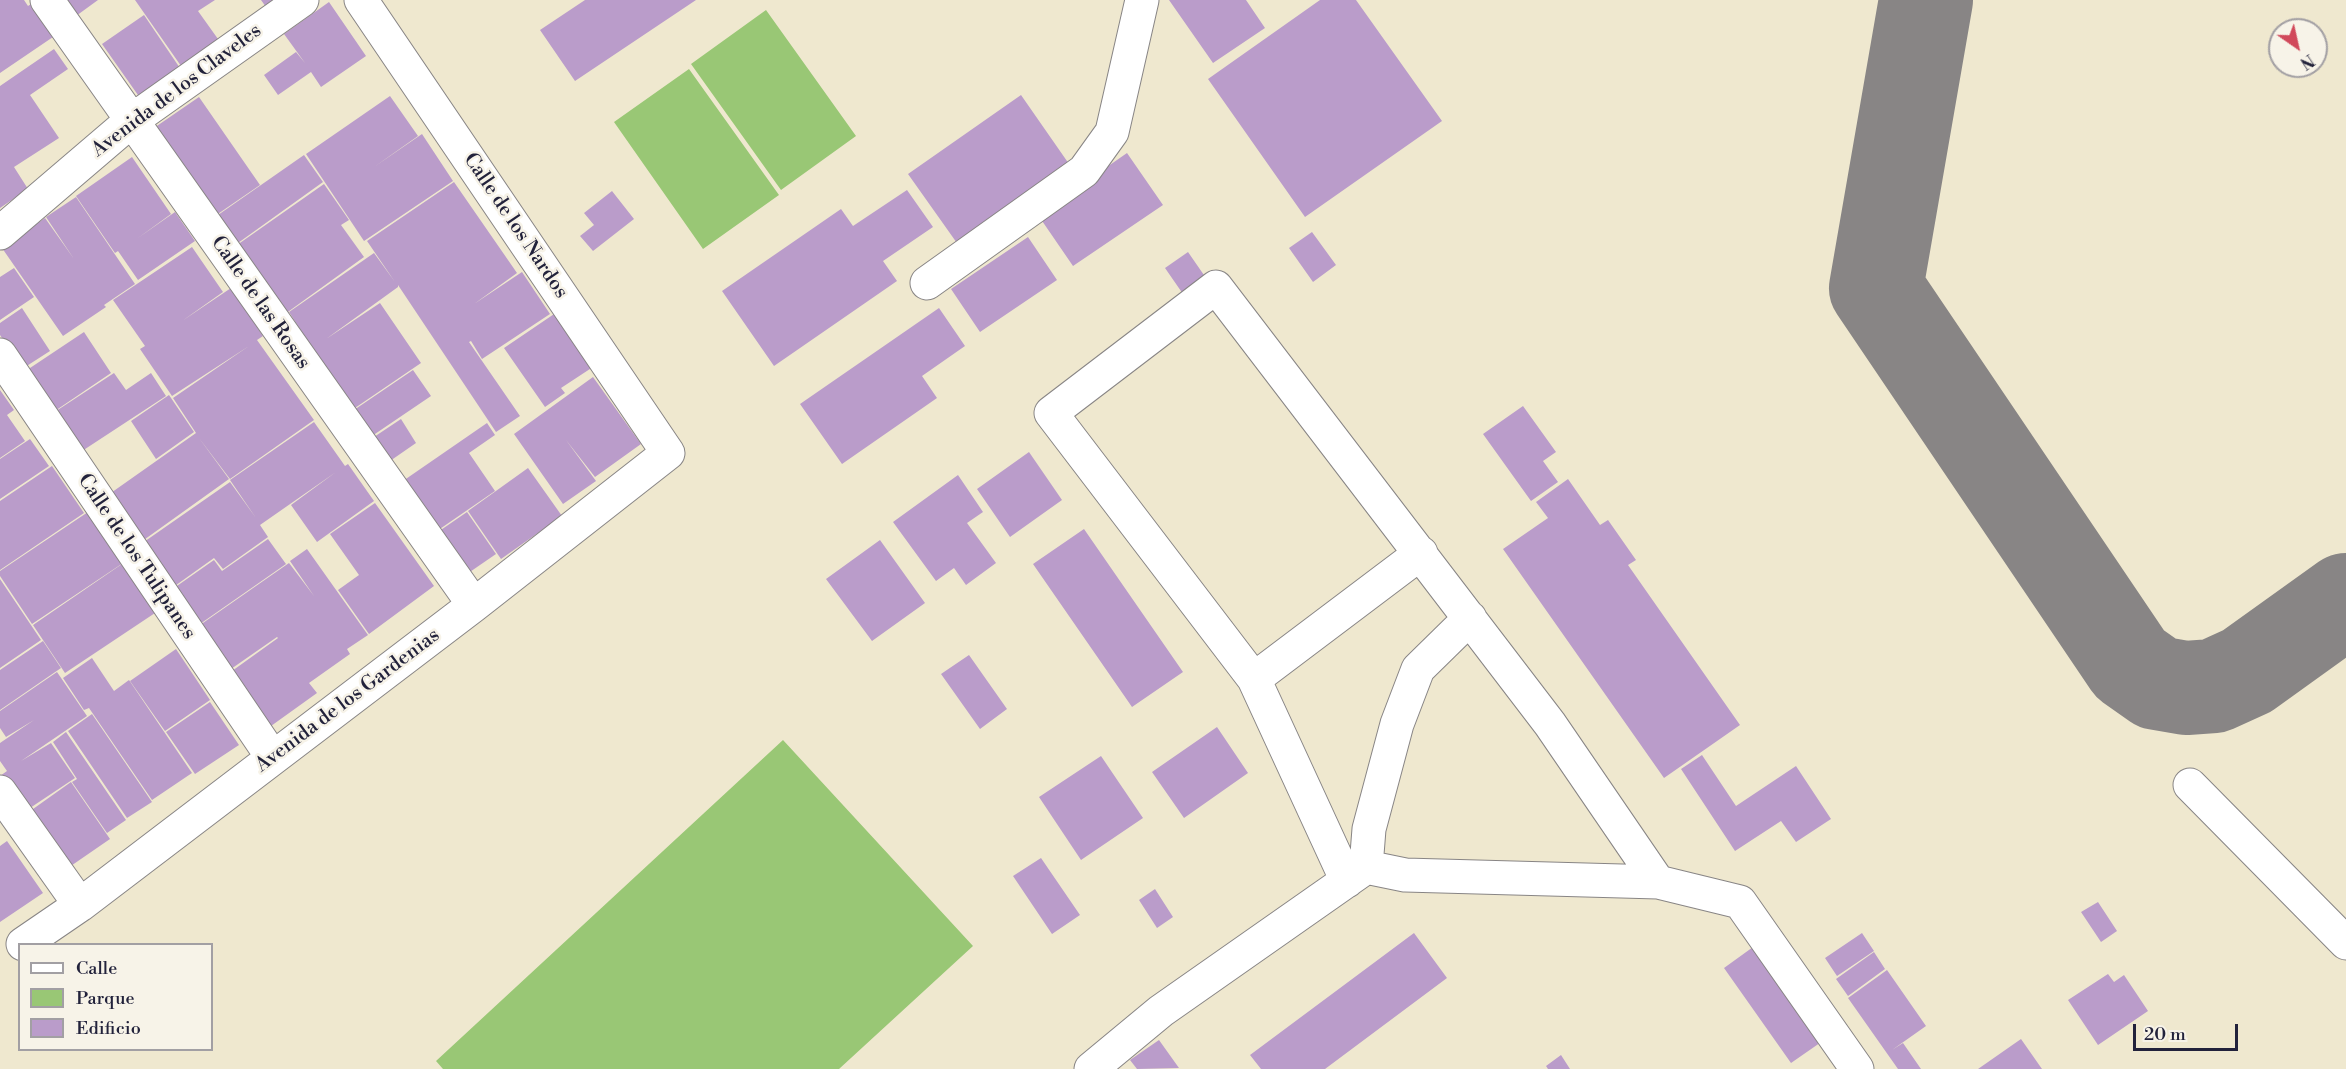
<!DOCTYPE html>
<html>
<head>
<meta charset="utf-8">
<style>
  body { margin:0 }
  #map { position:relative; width:2346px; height:1069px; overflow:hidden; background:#efe8cf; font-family:"Libre Bodoni",serif }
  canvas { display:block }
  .legend { position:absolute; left:18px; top:943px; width:195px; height:108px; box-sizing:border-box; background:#f7f3e8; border:2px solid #a29fa3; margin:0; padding:8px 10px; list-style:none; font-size:18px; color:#22223b }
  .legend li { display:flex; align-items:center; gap:12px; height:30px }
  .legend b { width:30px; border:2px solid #a29fa3 }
  .north { position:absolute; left:2268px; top:18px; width:60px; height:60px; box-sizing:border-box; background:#f7f3e8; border:2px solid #a29fa3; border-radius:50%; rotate:146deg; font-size:16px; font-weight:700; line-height:24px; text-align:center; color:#22223b }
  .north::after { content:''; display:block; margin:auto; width:21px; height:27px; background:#d1495b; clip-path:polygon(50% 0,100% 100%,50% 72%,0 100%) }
  .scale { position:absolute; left:2133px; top:1024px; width:105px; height:27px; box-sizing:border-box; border:3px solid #22223b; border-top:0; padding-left:8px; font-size:18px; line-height:21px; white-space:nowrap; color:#22223b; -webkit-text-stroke:4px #f7f3e8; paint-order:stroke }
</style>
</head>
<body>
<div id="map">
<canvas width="2346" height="1069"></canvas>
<ul class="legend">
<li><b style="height:8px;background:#fff"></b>Calle</li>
<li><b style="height:16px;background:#99c775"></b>Parque</li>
<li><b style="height:16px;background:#ba9cca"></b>Edificio</li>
</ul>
<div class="north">N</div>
<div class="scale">20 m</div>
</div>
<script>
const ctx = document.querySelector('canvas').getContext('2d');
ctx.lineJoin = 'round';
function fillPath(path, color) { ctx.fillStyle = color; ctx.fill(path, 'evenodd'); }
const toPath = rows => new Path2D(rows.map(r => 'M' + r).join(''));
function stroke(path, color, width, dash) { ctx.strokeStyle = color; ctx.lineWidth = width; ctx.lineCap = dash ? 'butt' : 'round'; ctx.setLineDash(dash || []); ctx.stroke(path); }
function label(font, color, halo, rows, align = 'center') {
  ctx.font = font + ' "Libre Bodoni",serif'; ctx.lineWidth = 5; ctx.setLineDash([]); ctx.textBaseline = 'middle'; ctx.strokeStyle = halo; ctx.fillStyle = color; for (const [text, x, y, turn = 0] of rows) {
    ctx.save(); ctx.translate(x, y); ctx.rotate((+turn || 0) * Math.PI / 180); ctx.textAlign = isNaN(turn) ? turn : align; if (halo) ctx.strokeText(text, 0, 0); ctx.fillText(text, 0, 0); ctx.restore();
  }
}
fillPath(toPath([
  [766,10,856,136,781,190,691,64],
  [689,69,779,195,703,249,614,122],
  [783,740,973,946,839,1069,443,1069,436,1061]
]), '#99c775');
stroke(toPath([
  [1926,0,1876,288,2130,664,2157,683,2186,688,2214,686,2247,671,2346,600]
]), '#888585', 94);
fillPath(toPath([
  [0,0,24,0,28,6,31,4,53,37,0,73],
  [64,0,98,0,76,16],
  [135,0,215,0,198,11,218,39,188,76],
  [261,0,291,0,271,14],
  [585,0,696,0,575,81,540,30],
  [1169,0,1246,0,1265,28,1213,63],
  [1320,0,1356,0,1442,121,1305,217,1208,79],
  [329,2,366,56,321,87,311,72,278,95,264,75,296,52,305,63,284,34],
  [144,15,186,77,145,105,102,44],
  [54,49,68,69,30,95,59,138,14,167,28,189,0,208,0,86],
  [1021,95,1076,174,964,253,908,174],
  [390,96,418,136,374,167,422,134,453,181,364,241,306,154],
  [199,97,260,185,212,218,151,130],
  [1127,153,1163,205,1073,266,1038,215],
  [304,155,323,182,238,243,218,215],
  [132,157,171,214,138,238,175,212,195,241,138,280,118,251,115,253,76,196],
  [454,182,517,273,474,304,522,272,550,314,482,359,471,341,469,342,520,416,496,432,398,285,398,287,326,339,380,303,421,363,352,410,289,312,374,253,395,282,367,241],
  [324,184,349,220,341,225,364,257,285,314,237,245],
  [907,190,933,227,883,261,897,281,774,366,722,291,841,209,853,226],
  [612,191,634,219,593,251,580,236,594,225,584,213],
  [76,197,135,284,104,305,106,307,63,336,2,248,45,218,74,259,46,217],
  [1312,232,1336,265,1313,282,1289,248],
  [1028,237,1057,280,980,332,951,289],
  [192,247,223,292,182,321,231,288,263,336,257,340,314,420,230,479,199,438,229,479,141,542,108,495,196,433,173,398,249,346,172,396,140,349,145,346,113,300],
  [1188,252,1206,278,1183,294,1165,268],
  [14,268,34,297,0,320,0,277],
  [22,308,50,351,22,369,0,335,0,323],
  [939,308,965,346,922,376,937,398,842,464,800,404],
  [560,310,596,365,561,388,565,393,545,407,504,348],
  [84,332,111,373,49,415,21,374],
  [413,370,431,396,372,436,354,410],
  [114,373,126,390,151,373,166,396,76,455,50,415],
  [593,377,641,444,595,477,566,440,596,481,563,504,514,434],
  [0,390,14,410,7,415,25,441,0,458],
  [169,395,194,432,156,459,131,421],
  [1523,406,1556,452,1543,461,1558,482,1531,501,1483,434],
  [401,419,416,443,390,461,374,437],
  [314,422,345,466,348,464,374,501,317,542,291,505,336,472,260,525,268,537,223,569,214,558,172,588,141,544,230,482,256,518,230,480],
  [487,423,495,435,469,453,495,491,434,533,400,483],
  [30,439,49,466,0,499,0,459],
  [1029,452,1062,500,1010,537,977,489],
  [52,466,84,513,0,570,0,501],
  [528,468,562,516,501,559,468,511],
  [958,475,983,512,967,523,996,563,966,585,954,568,936,581,893,522],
  [1568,479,1600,525,1608,520,1636,560,1628,565,1740,725,1664,778,1503,549,1548,518,1536,502],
  [375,503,434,586,369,634,338,590,359,575,330,534],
  [88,512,123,563,32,624,0,576,0,571],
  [467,512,496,554,464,576,435,534],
  [1084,529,1183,672,1132,707,1033,564],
  [268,539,286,564,200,624,174,588,214,560,222,571],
  [880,540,925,603,872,641,826,579],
  [307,549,368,635,347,649,350,654,309,683,317,693,271,726,232,671,278,638,277,637,231,669,200,625,289,563,314,596,290,561],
  [122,564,155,613,65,673,33,625],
  [0,579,41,640,0,668],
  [43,641,61,668,0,710,0,670],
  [176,649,210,700,165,731,130,681],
  [969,655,1007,709,980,729,941,674],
  [92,658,114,691,129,680,192,773,152,800,89,708,84,710,63,678],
  [57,672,87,716,21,761,51,743,75,778,24,812,0,776,7,771,0,761,0,743,34,720,6,737,0,728,0,711],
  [210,702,239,745,195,774,166,732],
  [92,714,152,802,127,818,68,731],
  [1217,727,1248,773,1184,818,1152,772],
  [66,732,126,820,107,833,72,782,77,779,53,742],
  [1702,755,1736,806,1796,766,1831,819,1796,842,1781,821,1735,851,1681,769],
  [1101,756,1143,818,1081,860,1039,797],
  [71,782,110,839,65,870,26,814],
  [7,841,43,893,0,922,0,846],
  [1041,858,1080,915,1052,934,1013,876],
  [1155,889,1173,917,1157,928,1139,900],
  [2098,902,2117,931,2101,942,2081,912],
  [1414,933,1447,978,1325,1069,1261,1069,1250,1055],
  [1862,933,1874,951,1837,976,1825,958],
  [1760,942,1827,1038,1791,1063,1724,968],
  [1874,952,1885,969,1848,996,1836,979],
  [1887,970,1926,1026,1892,1050,1903,1043,1921,1069,1898,1069,1848,998],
  [2108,974,2114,982,2124,975,2148,1011,2098,1045,2068,1000],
  [2021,1039,2042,1069,1978,1069],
  [1159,1040,1179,1068,1137,1069,1130,1060],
  [1561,1055,1570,1069,1548,1069,1546,1066]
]), '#ba9cca');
const minor = toPath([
  [47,0,474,605],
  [0,233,131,121,302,0],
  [927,283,1084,171,1112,132,1142,0],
  [0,355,273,758],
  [1254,679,1421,553],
  [2190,785,2346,943],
  [0,792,80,905],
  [1366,867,1405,875,1658,882,1740,902,1857,1069],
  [1366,867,1369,829,1397,724,1418,669,1470,618],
  [1347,881,1254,679,1051,413,1216,287,1550,724,1658,882],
  [23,944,80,905,273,758,474,605,668,453,361,0],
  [1091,1069,1161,1011,1365,868]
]);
stroke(minor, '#888585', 35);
stroke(minor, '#fff', 33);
label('20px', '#22223b', '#f7f3e8', [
  ["Avenida de los Claveles",177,91,-37],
  ["Calle de los Nardos",515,226,56],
  ["Calle de las Rosas",260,303,55],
  ["Calle de los Tulipanes",136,557,56],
  ["Avenida de los Gardenias",348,701,-37]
]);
</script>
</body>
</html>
